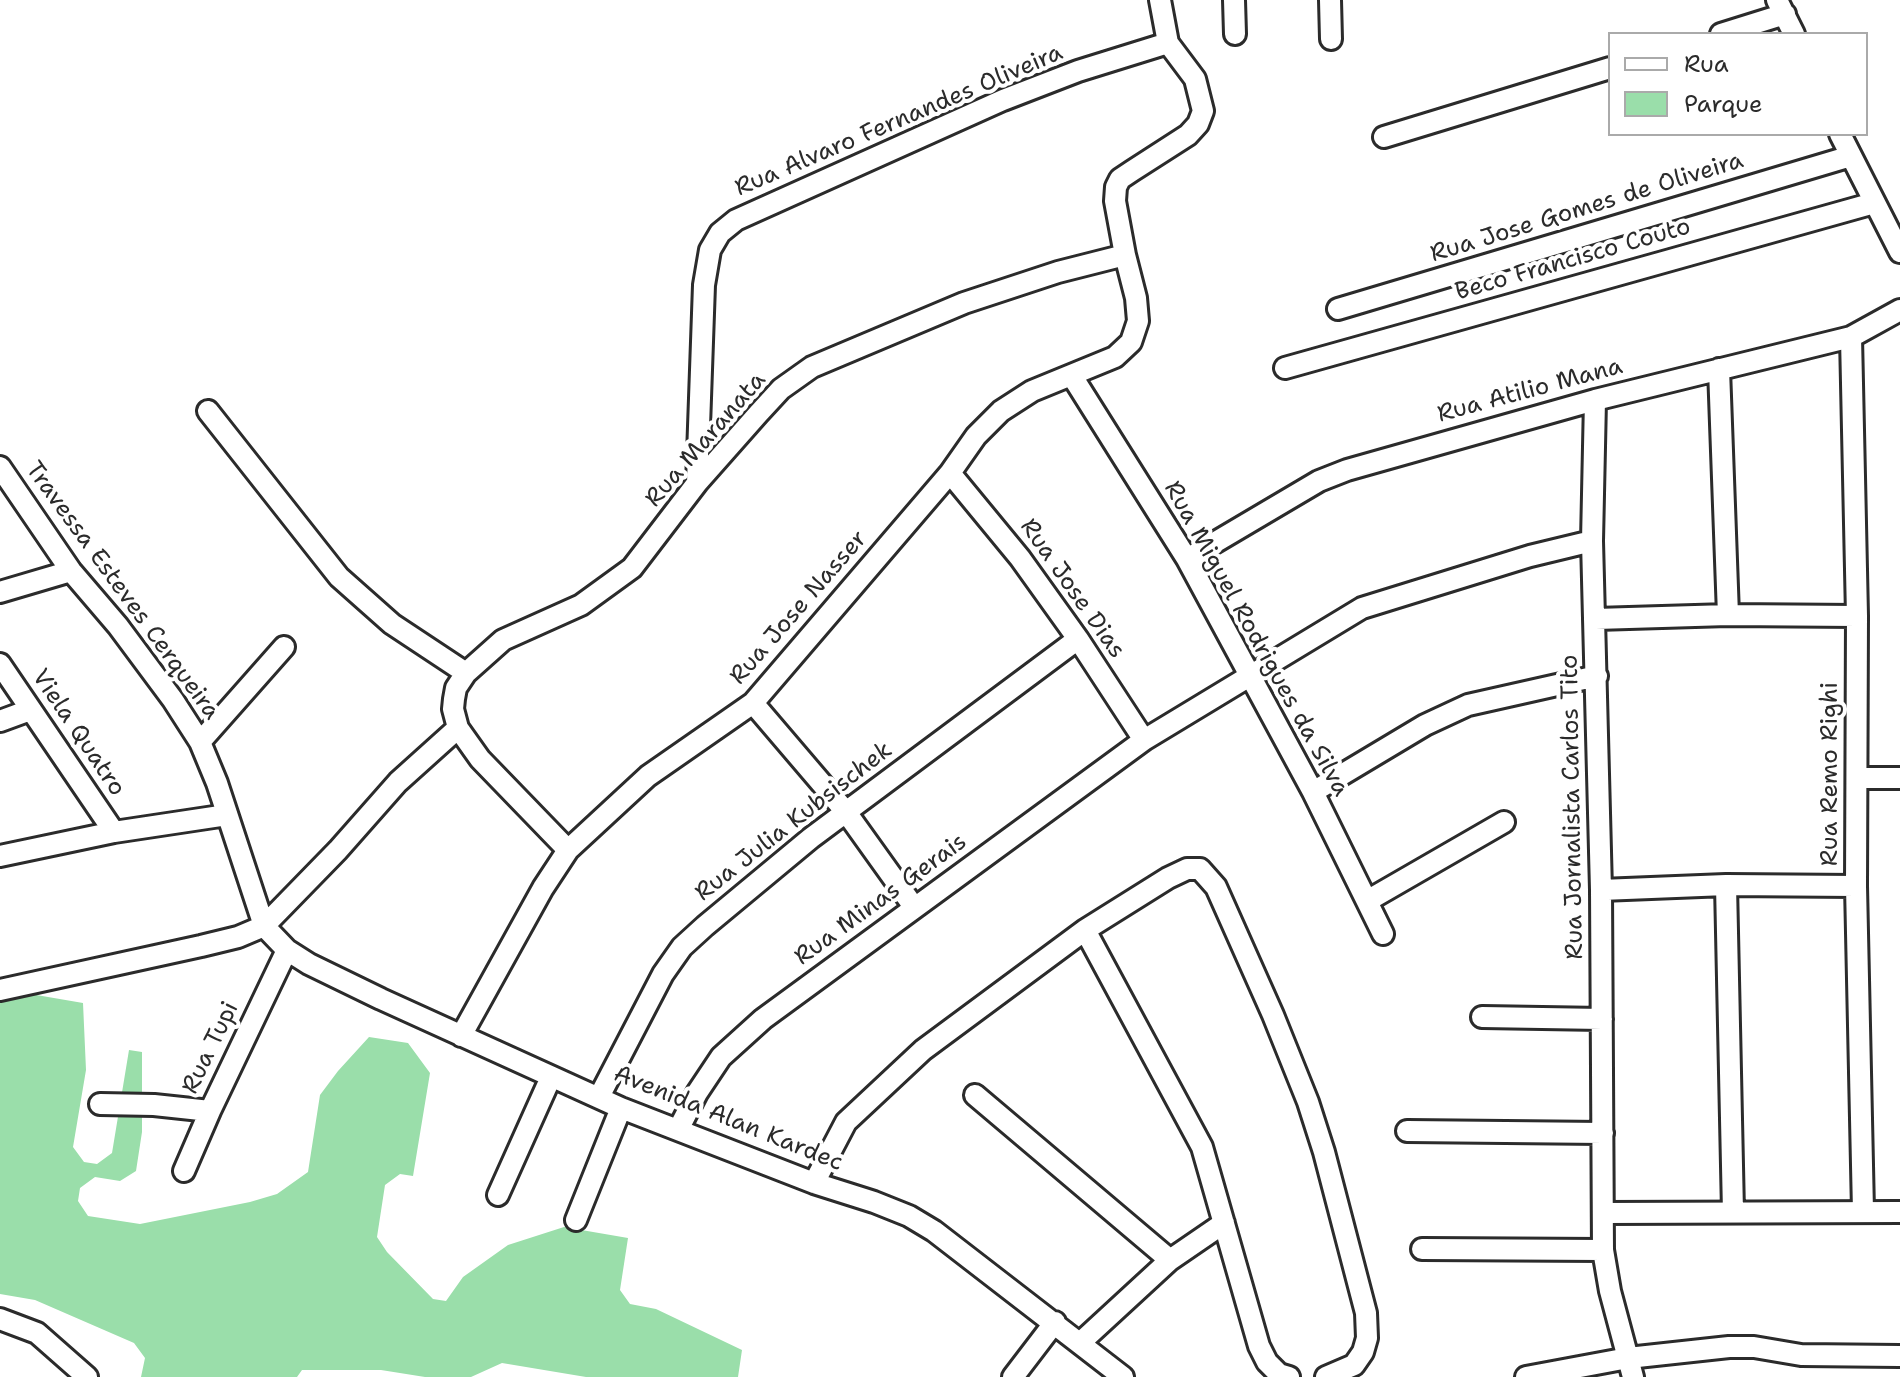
<!DOCTYPE html>
<html>
<head>
<meta charset="utf-8">
<style>
  body { margin:0 }
  #map { position:relative; width:1900px; height:1377px; overflow:hidden; background:#fff; font-family:"Shantell Sans",sans-serif }
  canvas { display:block }
  .legend { position:absolute; left:1608px; top:32px; width:260px; height:104px; box-sizing:border-box; background:#fff; border:2px solid #aaa; margin:0; padding:10px 14px; list-style:none; font-size:24px; color:#2b2b2b }
  .legend li { display:flex; align-items:center; gap:16px; height:40px }
  .legend b { width:40px; border:2px solid #aaa }
</style>
</head>
<body>
<div id="map">
<canvas width="1900" height="1377"></canvas>
<ul class="legend">
<li><b style="height:10px;background:#fff"></b>Rua</li>
<li><b style="height:22px;background:#9adeaa"></b>Parque</li>
</ul>
</div>
<script>
const ctx = document.querySelector('canvas').getContext('2d');
ctx.lineJoin = 'round';
function fillPath(path, color) { ctx.fillStyle = color; ctx.fill(path, 'evenodd'); }
const toPath = rows => new Path2D(rows.map(r => 'M' + r).join(''));
function stroke(path, color, width, dash) { ctx.strokeStyle = color; ctx.lineWidth = width; ctx.lineCap = dash ? 'butt' : 'round'; ctx.setLineDash(dash || []); ctx.stroke(path); }
function label(font, color, halo, rows, align = 'center') {
  ctx.font = font + ' "Shantell Sans",sans-serif'; ctx.lineWidth = 8; ctx.setLineDash([]); ctx.textBaseline = 'middle'; ctx.strokeStyle = halo; ctx.fillStyle = color; for (const [text, x, y, turn = 0] of rows) {
    ctx.save(); ctx.translate(x, y); ctx.rotate((+turn || 0) * Math.PI / 180); ctx.textAlign = isNaN(turn) ? turn : align; if (halo) ctx.strokeText(text, 0, 0); ctx.fillText(text, 0, 0); ctx.restore();
  }
}
fillPath(toPath([
  [19,992,83,1003,86,1070,73,1147,84,1162,97,1164,112,1153,129,1050,142,1052,142,1132,136,1171,120,1181,95,1177,80,1188,78,1201,88,1216,140,1224,250,1202,277,1194,308,1172,320,1095,338,1071,369,1037,408,1043,430,1073,413,1176,400,1174,385,1185,377,1237,387,1252,433,1299,446,1301,463,1277,508,1245,564,1227,628,1238,620,1290,630,1304,656,1309,742,1350,738,1377,586,1377,502,1363,471,1377,425,1377,381,1370,302,1370,297,1377,141,1377,145,1358,134,1343,35,1300,0,1294,0,997]
]), '#9adeaa');
const minor = toPath([
  [1160,0,1168,43],
  [1234,0,1235,34],
  [1330,0,1331,39],
  [1777,0,1794,34],
  [1721,34,1785,14],
  [1840,134,1900,252],
  [1384,137,1610,68],
  [1338,309,1851,156],
  [1851,337,1857,616,1856,886,1863,1211],
  [1285,368,1874,203],
  [1719,369,1728,615],
  [1072,376,1187,559,1313,792,1383,934],
  [1595,400,1592,541,1601,890,1603,1250,1610,1291,1633,1377],
  [208,411,339,577,392,624,466,673,503,640,581,605,632,568,697,483,758,414,781,389,812,367,964,303,1058,272,1125,255],
  [0,467,71,571,118,626,173,700,200,742,217,783,264,926,287,950,309,964,381,999,621,1108,814,1183,874,1202,909,1216,934,1231,1123,1377],
  [950,473,1020,558,1078,639,1144,740],
  [1187,559,1319,481,1347,470,1595,400,1851,337,1900,310],
  [0,592,71,571],
  [1596,619,1728,615,1857,616],
  [0,664,114,832],
  [466,673,456,688,454,699,453,709,458,728,480,759,568,850],
  [753,703,846,812,914,907],
  [0,721,30,710],
  [200,742,284,647],
  [1857,778,1900,778],
  [1313,792,1425,725,1468,705,1597,676],
  [0,856,114,832,227,815],
  [1726,885,1733,1212],
  [1601,890,1726,885,1856,886],
  [1367,901,1504,822],
  [1085,930,1202,1147,1259,1346,1267,1362,1279,1374,1289,1377],
  [0,990,201,946,238,937,264,926,338,850,398,782,458,728],
  [1482,1017,1602,1019],
  [461,1036,543,888,568,850,648,776,753,703,950,473,976,436,1001,411,1032,391,1115,357,1131,342,1138,321,1136,298,1125,255,1115,201,1116,187,1120,179,1132,171,1188,135,1198,124,1203,111,1195,79,1168,43,1078,71,1003,100,736,220,720,233,710,250,704,285,697,483],
  [975,1095,1170,1260],
  [599,1097,663,974,682,947,705,926,811,838,1078,639],
  [100,1104,154,1105,210,1111],
  [678,1130,697,1093,721,1057,763,1019,1144,740,1362,608,1530,556,1592,541],
  [1407,1131,1603,1133],
  [184,1171,210,1111,287,950],
  [814,1183,846,1122,923,1050,1085,930,1168,878,1187,869,1200,869,1216,887,1273,1015,1308,1102,1324,1152,1366,1313,1367,1338,1363,1352,1354,1365,1326,1377],
  [498,1195,551,1077],
  [1604,1213,1900,1212],
  [576,1220,621,1108],
  [1422,1249,1603,1250],
  [0,1319,37,1333,87,1377],
  [1081,1342,1170,1260,1224,1223],
  [1013,1377,1055,1322],
  [1526,1377,1628,1358,1729,1347,1754,1347,1801,1355,1900,1356]
]);
stroke(minor, '#2b2b2b', 26);
stroke(minor, '#fff', 20);
label('24px', '#2b2b2b', '#fff', [
  ["Rua Alvaro Fernandes Oliveira",899,121,-23],
  ["Rua Jose Gomes de Oliveira",1587,208,-17],
  ["Beco Francisco Couto",1573,260,-16],
  ["Rua Atilio Mana",1530,391,-15],
  ["Rua Maranata",706,440,-49],
  ["Rua Jose Dias",1072,589,55],
  ["Travessa Esteves Cerqueira",122,591,54],
  ["Rua Jose Nasser",799,608,-49],
  ["Rua Miguel Rodrigues da Silva",1256,639,61],
  ["Viela Quatro",78,733,56],
  ["Rua Remo Righi",1831,774,-90],
  ["Rua Jornalista Carlos Tito",1573,807,-91],
  ["Rua Julia Kubsischek",794,822,-38],
  ["Rua Minas Gerais",881,900,-36],
  ["Rua Tupi",211,1048,-64],
  ["Avenida Alan Kardec",728,1119,22]
]);
</script>
</body>
</html>
